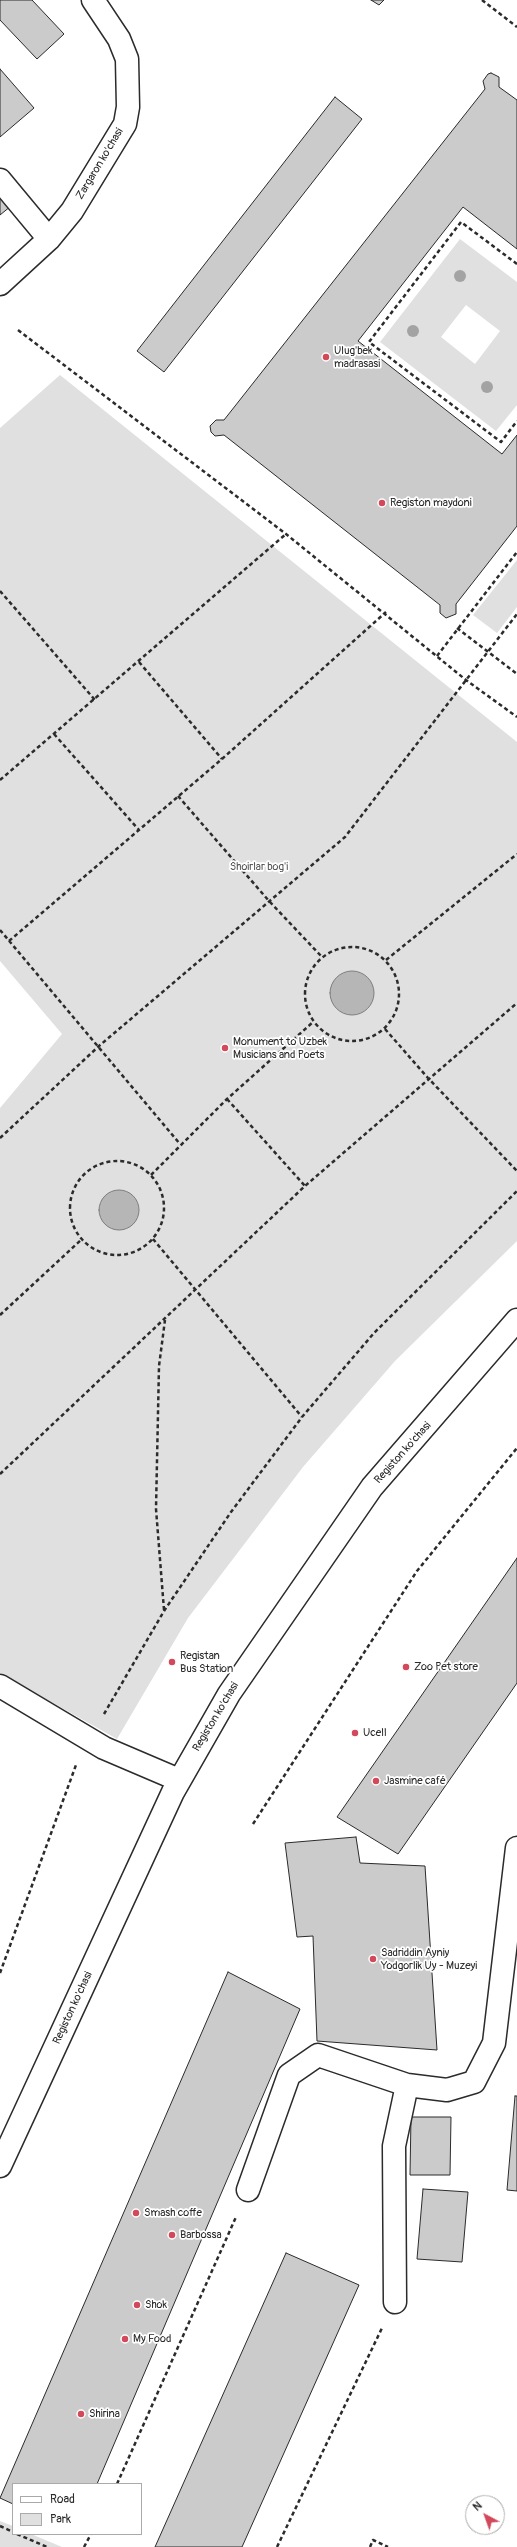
<!DOCTYPE html>
<html>
<head>
<meta charset="utf-8">
<style>
  body { margin:0 }
  #map { position:relative; width:517px; height:2547px; overflow:hidden; background:#fff; font-family:Pangolin,sans-serif }
  canvas { display:block }
  .legend { position:absolute; left:12px; top:2483px; width:130px; height:52px; box-sizing:border-box; background:#fff; border:1px solid #aaa; margin:0; padding:5px 7px; list-style:none; font-size:12px; color:#2b2b2b }
  .legend li { display:flex; align-items:center; gap:8px; height:20px }
  .legend b { width:20px; border:1px solid #aaa }
  .north { position:absolute; left:465px; top:2495px; width:40px; height:40px; box-sizing:border-box; background:#fff; border:1px solid #aaa; border-radius:50%; rotate:319deg; font-size:11px; font-weight:700; line-height:16px; text-align:center; color:#2b2b2b }
  .north::after { content:''; display:block; margin:auto; width:14px; height:18px; background:#d1495b; clip-path:polygon(50% 0,100% 100%,50% 72%,0 100%) }
</style>
</head>
<body>
<div id="map">
<canvas width="517" height="2547"></canvas>
<ul class="legend">
<li><b style="height:5px;background:#fff"></b>Road</li>
<li><b style="height:11px;background:#e0e0e0"></b>Park</li>
</ul>
<div class="north">N</div>
</div>
<script>
const ctx = document.querySelector('canvas').getContext('2d');
ctx.lineJoin = 'round';
function fillPath(path, color) { ctx.fillStyle = color; ctx.fill(path, 'evenodd'); }
const toPath = rows => new Path2D(rows.map(r => 'M' + r).join(''));
function stroke(path, color, width, dash) { ctx.strokeStyle = color; ctx.lineWidth = width; ctx.lineCap = dash ? 'butt' : 'round'; ctx.setLineDash(dash || []); ctx.stroke(path); }
function label(font, color, halo, rows, align = 'center') {
  ctx.font = font + ' Pangolin,sans-serif'; ctx.lineWidth = 3.5; ctx.setLineDash([]); ctx.textBaseline = 'middle'; ctx.strokeStyle = halo; ctx.fillStyle = color; for (const [text, x, y, turn = 0] of rows) {
    ctx.save(); ctx.translate(x, y); ctx.rotate((+turn || 0) * Math.PI / 180); ctx.textAlign = isNaN(turn) ? turn : align; if (halo) ctx.strokeText(text, 0, 0); ctx.fillText(text, 0, 0); ctx.restore();
  }
}
fillPath(toPath([
  [460,239,517,282,517,405,496,431,380,342],
  [466,305,500,331,475,364,441,337],
  [60,375,517,742,517,1241,395,1361,303,1467,188,1618,117,1739,0,1673,0,1108,62,1034,0,961,0,428],
  [517,560,517,607,497,633,473,615],
  [0,2521,13,2526,13,2534,31,2534,62,2547,0,2547]
]), '#e0e0e0');
const water = toPath([
  '330 993a22 22 0 1 1 44 0a22 22 0 1 1-44 0Z',
  '99 1210a20 20 0 1 1 40 0a20 20 0 1 1-40 0Z'
]);
fillPath(water, '#b6b6b6');
stroke(water, '#7e7e7e', 1);
const building = toPath([
  [0,0,32,0,64,34,37,59,0,20,0,0],
  [371,0,384,0,379,5,371,0],
  [0,69,34,108,0,137,0,69],
  [491,73,499,77,499,87,517,100,517,249,463,207,358,341,502,454,517,435,517,526,456,604,456,614,446,618,440,613,440,605,224,435,215,436,211,432,210,426,216,420,224,420,485,89,483,81,488,74,491,73],
  [335,97,362,119,164,372,137,351,335,97],
  [0,194,11,206,0,215,0,194],
  [517,1558,517,1683,398,1854,337,1817,517,1558],
  [356,1837,360,1863,425,1866,437,2050,317,2041,313,1936,297,1937,285,1843,356,1837],
  [228,1972,300,2009,97,2484,13,2484,13,2504,0,2498,228,1972],
  [515,2096,517,2096,517,2191,507,2190,515,2096],
  [411,2117,451,2117,450,2175,410,2175,411,2117],
  [423,2189,468,2192,462,2262,417,2259,423,2189],
  [286,2253,359,2285,242,2547,155,2547,286,2253]
]);
fillPath(building, '#cbcbcb');
stroke(building, '#2b2b2b', 1);
const minor = toPath([
  [0,180,49,239],
  [0,284,49,239,72,211,125,124,128,107,127,59,119,39,93,0],
  [0,1686,104,1748,179,1780],
  [248,2190,289,2075,318,2055,407,2085,447,2090,474,2082,494,2043,517,1848],
  [395,2302,394,2146,407,2085]
]);
const major = toPath([
  [0,2166,173,1792,229,1694,372,1487,517,1320]
]);
stroke(minor, '#2b2b2b', 25);
stroke(major, '#2b2b2b', 25);
stroke(toPath([
  [482,0,517,27],
  [517,264,461,222,369,342,501,442,517,421],
  [18,330,286,534,466,680,517,717],
  [0,591,95,700],
  [457,628,517,674],
  [437,656,517,552],
  [139,662,222,759],
  [54,734,139,830],
  [0,780,286,534],
  [178,796,269,901,322,957],
  [0,930,180,1144],
  [9,941,222,759,386,612],
  '305 994a47 47 0 1 1 94 0a47 47 0 1 1-94 0Z',
  [386,960,517,854],
  [385,1029,428,1078,517,1171],
  [227,1099,305,1186],
  [0,1138,99,1046,345,837,517,614],
  '70 1208a47 47 0 1 1 94 0a47 47 0 1 1-94 0Z',
  [151,1175,227,1099,313,1022],
  [153,1239,302,1417],
  [0,1315,81,1240],
  [0,1474,305,1186,517,1003],
  [164,1610,156,1509,159,1366,165,1320],
  [104,1714,164,1611,231,1512,302,1417,374,1333,517,1191],
  [253,1824,417,1571,517,1448],
  [0,1973,76,1765],
  [117,2484,236,2217],
  [0,2526,13,2532],
  [17,2534,47,2547],
  [84,2547,91,2534],
  [277,2547,382,2328],
  [370,2547,373,2540,388,2547]
]), '#2b2b2b', 2.5, [4, 3]);
stroke(minor, '#fff', 22);
stroke(major, '#fff', 22);
ctx.fillStyle = '#a3a3a3';
for (const [x, y] of [
  [460,276],
  [413,331],
  [487,387]
]) { ctx.beginPath(); ctx.arc(x, y, 6, 0, 2 * Math.PI); ctx.fill(); }
for (const [x, y, r, color] of [
  [326,357,4,"#d1495b"],
  [382,503,4,"#d1495b"],
  [225,1048,4,"#d1495b"],
  [172,1662,4,"#d1495b"],
  [406,1667,4,"#d1495b"],
  [355,1733,4,"#d1495b"],
  [376,1781,4,"#d1495b"],
  [373,1959,4,"#d1495b"],
  [136,2213,4,"#d1495b"],
  [172,2235,4,"#d1495b"],
  [137,2305,4,"#d1495b"],
  [125,2339,4,"#d1495b"],
  [81,2414,4,"#d1495b"]
]) { const dot = new Path2D(); dot.arc(x, y, r, 0, 2 * Math.PI); ctx.fillStyle = color; ctx.fill(dot); stroke(dot, '#fff', 1.5); }
label('11px', '#2b2b2b', '#fff', [
  ["Zargaron ko'chasi",100,164,-59],
  ["Registon ko'chasi",403,1453,-48],
  ["Registon ko'chasi",216,1717,-59],
  ["Registon ko'chasi",73,2008,-65]
]);
label('11px', '#2b2b2b', '#fff', [
  ["Ulug'bek",334,351],
  ["mаdrаsasi",334,364],
  ["Registon maydoni",390,503],
  ["Monument to Uzbek",233,1042],
  ["Musicians and Poets",233,1055],
  ["Registan",180,1656],
  ["Bus Station",180,1669],
  ["Zoo Pet store",414,1667],
  ["Ucell",363,1733],
  ["Jasmine café",384,1781],
  ["Sadriddin Ayniy",381,1953],
  ["Yodgorlik Uy - Muzeyi",381,1966],
  ["Smash coffe",144,2213],
  ["Barbossa",180,2235],
  ["Shok",145,2305],
  ["My Food",133,2339],
  ["Shirina",89,2414]
], 'left');
label('11px', '#585858', '#fff', [
  ["Shoirlar bog'i",259,867]
]);
</script>
</body>
</html>
